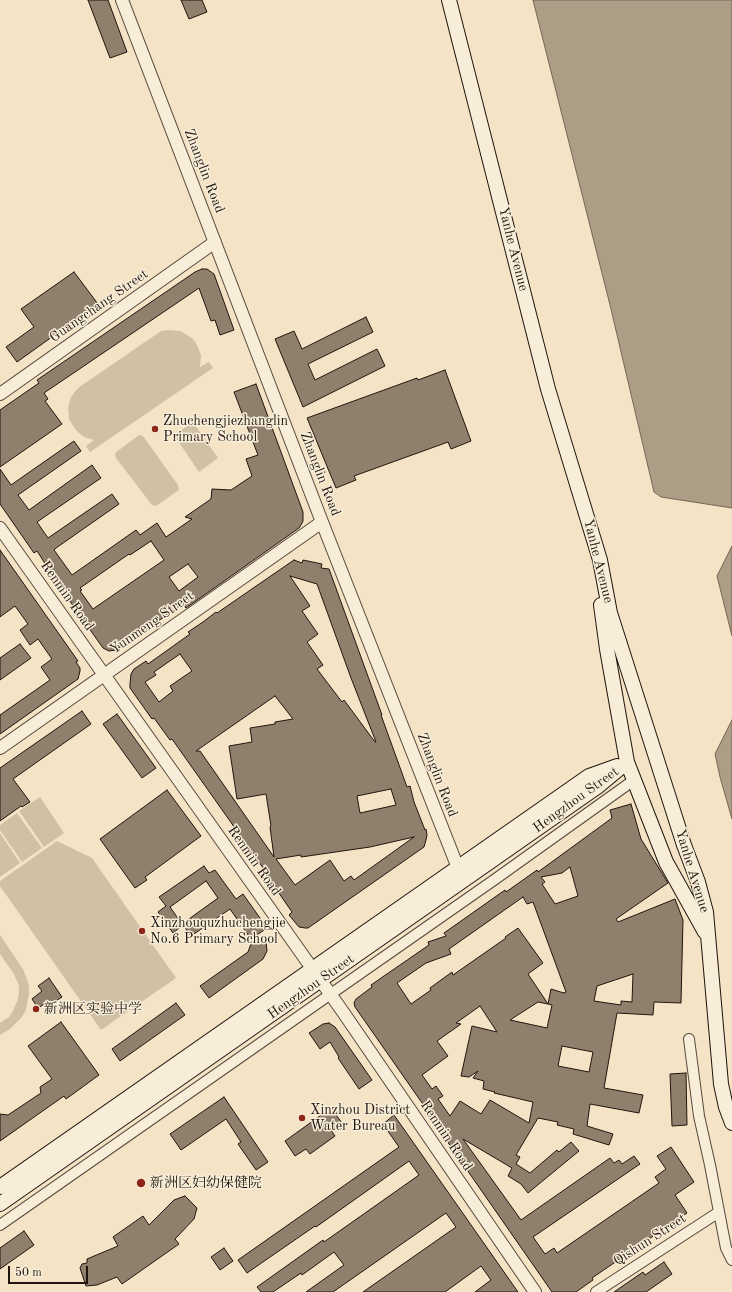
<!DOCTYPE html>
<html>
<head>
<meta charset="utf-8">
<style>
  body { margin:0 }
  #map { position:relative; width:732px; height:1292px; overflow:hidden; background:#f4e3c4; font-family:"Old Standard TT",serif }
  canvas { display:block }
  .scale { position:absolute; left:8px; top:1266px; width:80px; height:18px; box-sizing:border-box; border:2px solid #20150e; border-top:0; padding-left:5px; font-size:12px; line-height:14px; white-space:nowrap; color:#20150e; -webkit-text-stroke:3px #f8edd9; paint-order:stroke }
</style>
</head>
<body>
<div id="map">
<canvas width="732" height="1292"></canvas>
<div class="scale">50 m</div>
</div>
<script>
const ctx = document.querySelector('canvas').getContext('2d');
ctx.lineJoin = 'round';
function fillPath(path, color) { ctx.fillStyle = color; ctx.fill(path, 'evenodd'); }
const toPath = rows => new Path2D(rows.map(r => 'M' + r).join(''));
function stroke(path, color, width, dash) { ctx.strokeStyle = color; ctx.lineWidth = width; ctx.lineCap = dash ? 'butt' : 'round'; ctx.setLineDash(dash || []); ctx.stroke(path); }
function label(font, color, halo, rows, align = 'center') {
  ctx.font = font + ' "Old Standard TT","Noto Serif SC",serif'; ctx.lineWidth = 3; ctx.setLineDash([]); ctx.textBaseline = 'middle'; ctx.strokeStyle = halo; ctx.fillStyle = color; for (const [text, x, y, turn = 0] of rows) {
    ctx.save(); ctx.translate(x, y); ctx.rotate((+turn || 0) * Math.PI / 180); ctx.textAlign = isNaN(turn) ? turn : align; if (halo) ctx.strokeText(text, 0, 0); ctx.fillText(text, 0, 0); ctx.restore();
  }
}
fillPath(toPath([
  [167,330,180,331,192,338,196,343,201,355,200,367,209,362,213,368,90,452,86,446,94,440,84,437,79,433,75,429,69,419,68,408,71,397,78,388,161,331],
  [193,422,218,458,199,472,174,435],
  [139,435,143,436,178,485,179,490,156,506,152,505,116,458,115,453],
  [40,797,64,833,44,847,19,811],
  [17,813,42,848,22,862,0,830,0,825],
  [0,833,20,863,0,877],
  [57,841,92,858,176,978,101,1030,0,886,0,881],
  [0,935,23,969,29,985,29,993,26,1010,22,1017,10,1029,0,1035,0,1023,9,1017,13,1011,18,999,19,993,19,986,14,974,0,954]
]), '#d0c0a5');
const water = toPath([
  [533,0,732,0,732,508,661,497,654,492,610,305,533,0],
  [732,546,732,636,717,576,732,546],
  [732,720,732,819,720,777,715,754,732,720]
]);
fillPath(water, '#ac9d86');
stroke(water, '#746756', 1);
const building = toPath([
  [88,0,108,0,127,52,110,58,88,0],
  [181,0,202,0,207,12,189,19,181,0],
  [202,269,207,269,214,274,234,330,220,335,215,320,211,321,199,288,44,393,48,399,45,401,62,424,0,467,0,410,39,383,37,380,195,272,202,269],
  [74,272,98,304,17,362,6,347,34,327,21,309,74,272],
  [366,317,373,332,308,364,315,380,377,349,385,366,303,407,275,339,294,331,302,349,366,317],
  [445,370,471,441,451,449,448,442,354,476,356,480,336,488,307,418,417,378,418,380,445,370],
  [256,384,303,512,303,521,301,525,299,528,186,608,183,604,116,650,109,651,103,648,45,566,46,565,37,551,34,553,0,504,0,469,11,485,74,441,81,451,18,495,29,510,92,465,101,478,37,522,48,538,112,494,119,504,56,548,54,550,72,575,136,530,140,535,157,523,166,537,192,519,185,517,211,499,212,489,231,490,252,476,246,459,258,455,234,392,256,384],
  [151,541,164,560,93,609,80,591,82,590,80,588,129,554,130,555,151,541],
  [188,564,198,577,179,591,169,577,188,564],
  [0,550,78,661,76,662,80,668,80,671,78,679,0,734,0,715,50,680,41,667,52,659,38,639,30,645,20,630,28,624,15,606,0,617,0,550],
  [294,560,302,563,303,560,322,564,321,568,329,569,382,715,381,715,407,787,410,786,414,802,425,830,426,829,427,835,426,840,424,847,308,928,305,928,299,927,289,915,292,912,265,873,266,872,172,739,170,740,154,718,152,719,130,688,130,684,131,674,134,669,146,661,148,664,190,634,188,632,203,622,216,612,217,613,294,560],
  [290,576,317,584,351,678,376,742,375,742,344,700,342,702,317,669,323,665,307,642,318,634,302,611,310,606,290,576],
  [180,654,192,671,170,686,173,691,159,702,145,682,156,675,154,672,180,654],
  [275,696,293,719,275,722,275,724,250,728,252,742,229,746,237,799,266,794,271,826,270,827,274,857,200,751,196,751,275,696],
  [391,789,396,805,360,813,357,796,391,789],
  [414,837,354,880,351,876,344,881,330,860,295,885,276,859,301,855,301,857,370,847,414,837],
  [20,644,31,658,0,680,0,658,20,644],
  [82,711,91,724,13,779,30,802,22,807,21,806,0,821,0,768,82,711],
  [117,714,156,768,142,778,103,724,117,714],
  [167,790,201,836,145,877,147,880,135,888,100,839,167,790],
  [631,804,641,839,668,883,616,919,618,922,675,899,683,920,681,1003,654,1002,653,1015,617,1013,604,1088,643,1095,639,1113,590,1104,587,1126,613,1134,609,1145,573,1134,574,1129,557,1125,558,1122,538,1118,516,1155,520,1157,516,1164,530,1173,557,1150,559,1152,571,1142,579,1151,528,1193,521,1184,508,1176,512,1168,463,1139,521,1220,610,1158,614,1163,619,1160,622,1164,634,1156,640,1164,533,1237,545,1254,554,1248,557,1253,659,1183,655,1177,666,1169,657,1156,671,1147,694,1182,675,1195,687,1213,592,1278,593,1280,576,1292,552,1292,433,1121,434,1120,355,1007,354,1003,356,999,372,987,371,985,429,945,428,942,446,936,444,933,505,890,506,892,537,870,538,872,612,818,610,810,631,804],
  [570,867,578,896,555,904,542,884,545,882,541,877,562,873,570,867],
  [523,897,527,904,533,902,566,992,564,993,551,989,548,1004,552,1005,547,1028,510,1020,538,1002,548,1004,528,974,543,963,518,928,505,937,506,938,453,975,452,972,430,988,431,990,411,1004,397,983,426,963,451,954,449,949,523,897],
  [633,974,632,1002,621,1001,621,1005,594,1001,597,986,633,974],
  [480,1006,497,1032,472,1026,461,1076,469,1077,478,1071,473,1078,484,1081,483,1089,495,1092,494,1093,533,1102,529,1123,490,1100,481,1114,460,1101,450,1116,438,1099,443,1096,436,1086,432,1089,422,1075,448,1056,437,1041,461,1024,456,1023,480,1006],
  [562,1046,593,1052,589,1072,558,1066,562,1046],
  [204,866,209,873,215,870,236,899,243,894,267,928,251,939,230,909,191,936,183,925,173,933,158,912,166,906,159,897,204,866],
  [206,881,218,898,182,924,170,907,206,881],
  [252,941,266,941,267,951,263,959,209,998,200,986,248,952,252,941],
  [49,978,62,997,51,1004,49,1001,38,1008,32,999,42,991,38,986,49,978],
  [176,1003,185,1015,120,1061,112,1049,176,1003],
  [61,1022,99,1075,66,1099,64,1096,0,1141,0,1114,8,1115,41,1093,40,1087,52,1079,28,1046,61,1022],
  [329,1023,335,1027,372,1080,359,1089,338,1058,339,1057,330,1042,320,1049,309,1033,323,1024,329,1023],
  [686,1073,687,1125,672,1126,670,1074,686,1073],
  [224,1097,268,1162,256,1170,238,1144,241,1142,226,1119,181,1150,170,1134,224,1097],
  [331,1108,342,1123,331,1130,335,1136,310,1154,306,1149,295,1156,285,1141,331,1108],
  [394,1115,518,1292,475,1292,491,1280,481,1266,445,1292,363,1292,456,1227,446,1213,333,1292,306,1292,344,1265,334,1252,302,1275,301,1273,273,1292,261,1292,257,1287,323,1240,324,1242,419,1175,409,1161,316,1227,315,1226,247,1273,238,1260,399,1147,383,1124,394,1115],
  [185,1196,197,1208,194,1219,175,1239,179,1244,122,1284,117,1277,97,1285,86,1286,80,1268,82,1264,87,1263,87,1259,118,1246,113,1237,143,1216,149,1225,174,1200,185,1196],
  [24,1231,34,1245,0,1269,0,1248,24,1231],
  [224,1248,233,1261,220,1270,211,1257,224,1248],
  [664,1262,672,1274,646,1292,614,1292,643,1272,645,1275,664,1262]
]);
fillPath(building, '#8e806d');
stroke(building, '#20150e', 1);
const minor = toPath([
  [689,1039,699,1116,710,1165,726,1248,732,1260],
  [0,1225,494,880,634,780],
  [596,1292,719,1212]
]);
const tertiary = toPath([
  [122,0,322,522,458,868],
  [0,394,215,242],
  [0,528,343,1012,535,1292],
  [0,748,322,522]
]);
const secondary = toPath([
  [449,0,548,389,600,560,610,613,684,845,698,882,706,912,721,1084,726,1107,732,1123],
  [601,605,607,649,627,762,666,862,705,932],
  [0,1187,589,776,617,766],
  [0,1204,597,787,627,762]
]);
stroke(minor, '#55483c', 12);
stroke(tertiary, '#55483c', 14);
stroke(secondary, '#20150e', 16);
stroke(minor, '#f8edd9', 10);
stroke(tertiary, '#f8edd9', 12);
stroke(secondary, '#f8edd9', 14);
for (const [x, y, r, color] of [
  [155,429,4,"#8f2418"],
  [142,931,4,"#8f2418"],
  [36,1009,4,"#8f2418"],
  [302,1118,4,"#8f2418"],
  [141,1183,5,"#8f2418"]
]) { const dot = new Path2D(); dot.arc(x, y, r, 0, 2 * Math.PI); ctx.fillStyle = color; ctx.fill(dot); stroke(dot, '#f8edd9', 1.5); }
label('14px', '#20150e', '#f8edd9', [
  ["Zhanglin Road",204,171,69],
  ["Yanhe Avenue",513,249,76],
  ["Guangchang Street",99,306,-35],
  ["Zhanglin Road",320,474,69],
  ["Yanhe Avenue",598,561,76],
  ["Renmin Road",67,596,55],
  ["Yunmeng Street",152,623,-35],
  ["Zhanglin Road",437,775,69],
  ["Hengzhou Street",576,800,-36],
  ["Renmin Road",254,861,55],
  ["Yanhe Avenue",692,871,73],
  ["Hengzhou Street",311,987,-35],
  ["Renmin Road",446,1136,56],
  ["Qishun Street",650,1240,-33]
]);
label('14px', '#20150e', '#f8edd9', [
  ["Zhuchengjiezhanglin",163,421],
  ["Primary School",163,437],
  ["Xinzhouquzhuchengjie",150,923],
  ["No.6 Primary School",150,939],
  ["新洲区实验中学",44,1009],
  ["Xinzhou District",310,1110],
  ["Water Bureau",310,1126],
  ["新洲区妇幼保健院",150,1183]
], 'left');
</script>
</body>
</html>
